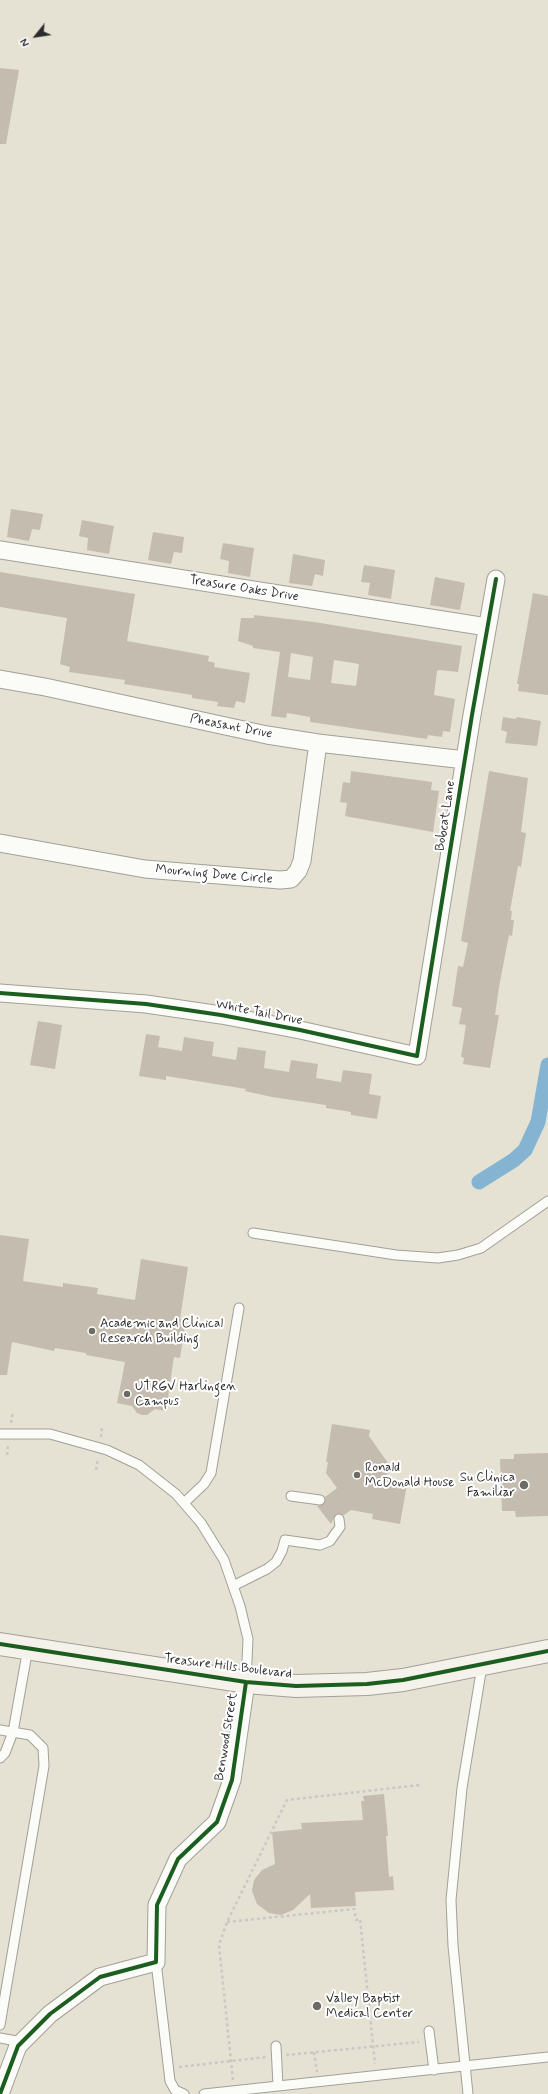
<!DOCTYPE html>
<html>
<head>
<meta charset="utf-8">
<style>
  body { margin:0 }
  #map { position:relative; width:548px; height:2094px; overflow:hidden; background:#e5e2d3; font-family:Mynerve,sans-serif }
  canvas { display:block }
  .north { position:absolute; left:16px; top:16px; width:40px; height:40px; -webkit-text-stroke:3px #fff; paint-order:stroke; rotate:240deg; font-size:11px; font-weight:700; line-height:16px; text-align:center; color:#2b2b2b }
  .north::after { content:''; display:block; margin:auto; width:14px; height:18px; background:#2b2b2b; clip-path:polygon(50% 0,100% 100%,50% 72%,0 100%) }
</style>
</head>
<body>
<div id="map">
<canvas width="548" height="2094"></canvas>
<div class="north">N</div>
</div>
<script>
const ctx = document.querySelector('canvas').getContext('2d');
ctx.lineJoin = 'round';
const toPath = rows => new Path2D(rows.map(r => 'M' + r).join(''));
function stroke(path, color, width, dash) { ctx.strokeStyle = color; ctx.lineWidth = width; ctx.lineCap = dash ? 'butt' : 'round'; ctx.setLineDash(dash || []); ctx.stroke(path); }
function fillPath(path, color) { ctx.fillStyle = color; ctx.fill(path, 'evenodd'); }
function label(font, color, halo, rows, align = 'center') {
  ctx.font = font + ' Mynerve,sans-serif'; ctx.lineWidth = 4; ctx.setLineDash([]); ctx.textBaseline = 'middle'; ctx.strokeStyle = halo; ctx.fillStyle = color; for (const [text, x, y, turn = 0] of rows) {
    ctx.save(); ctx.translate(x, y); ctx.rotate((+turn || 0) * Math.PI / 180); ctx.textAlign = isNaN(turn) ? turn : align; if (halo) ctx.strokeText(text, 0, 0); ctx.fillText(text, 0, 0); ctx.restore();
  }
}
stroke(toPath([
  [479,1182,514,1160,525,1150,538,1122,548,1065]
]), '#85b4d2', 15);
fillPath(toPath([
  [0,68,19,70,6,144,0,144],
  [11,509,43,514,40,530,32,529,29,541,7,537],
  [82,520,114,526,109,554,87,550,88,538,79,536],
  [153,532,184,537,182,553,174,552,171,564,148,560],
  [223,543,254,548,250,577,228,573,229,561,220,559],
  [293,554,325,560,323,576,315,574,312,586,289,583],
  [364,565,395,570,391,599,368,595,370,583,361,582],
  [0,572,135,594,127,641,209,656,208,661,215,663,214,667,250,673,245,703,236,701,234,708,217,706,218,702,192,698,192,695,124,684,125,680,69,672,70,667,60,664,67,618,0,607],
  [435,577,465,583,460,610,430,605],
  [533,593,548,596,548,695,518,691,519,684,517,684],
  [254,615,314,622,462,646,458,672,439,670,437,671,434,695,455,699,450,732,443,731,442,737,428,735,427,739,310,722,310,717,287,713,286,718,271,716,280,652,253,648,253,646,238,641,241,618,254,618],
  [291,653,313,657,310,680,288,677],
  [334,660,359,664,356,686,331,683],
  [503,717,516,719,517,717,541,721,537,746,505,743,507,732,501,730],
  [351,771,432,782,431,790,439,791,433,832,345,816,347,803,340,802,343,782,350,783],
  [489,771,528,778,521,832,526,833,521,867,518,866,510,911,512,911,511,920,514,920,512,936,509,935,499,987,495,1015,499,1015,490,1068,463,1064,464,1058,461,1057,466,1025,459,1024,462,1008,452,1006,458,966,463,967,468,943,461,941],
  [38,1021,62,1025,55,1069,30,1065],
  [146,1034,160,1036,158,1047,182,1051,184,1037,214,1042,212,1056,236,1060,238,1047,266,1051,264,1068,289,1072,291,1060,318,1064,316,1078,341,1082,343,1070,372,1074,369,1094,381,1096,377,1119,351,1115,351,1112,326,1108,326,1105,272,1097,245,1091,246,1089,166,1076,166,1080,139,1076],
  [0,1235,29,1239,23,1281,63,1287,63,1283,98,1288,97,1294,135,1300,141,1259,188,1267,180,1319,186,1320,180,1358,174,1357,166,1411,155,1409,147,1415,142,1415,137,1413,132,1406,117,1403,125,1362,86,1355,86,1353,55,1348,54,1351,12,1342,7,1375,0,1375],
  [332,1424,370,1430,369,1436,393,1470,380,1479,407,1484,400,1524,372,1519,373,1514,351,1510,344,1515,336,1514,331,1524,317,1506,324,1504,325,1497,337,1488,326,1473,328,1462,326,1462],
  [548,1453,548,1516,516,1517,515,1511,502,1511,500,1459,514,1459,514,1454],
  [384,1794,388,1836,386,1836,389,1877,393,1876,394,1890,355,1892,356,1906,311,1908,310,1894,293,1910,281,1915,269,1913,257,1904,252,1891,254,1880,262,1870,275,1864,272,1832,302,1829,301,1823,363,1820,361,1801,364,1801,363,1796]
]), '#c4bcaf');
const lane = toPath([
  [253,1233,396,1255,438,1258,458,1255,481,1248,548,1201],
  [0,1434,50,1434,107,1450,139,1465,176,1494,201,1523,224,1560,240,1606,248,1639,246,1682],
  [291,1496,320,1500],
  [184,1503,204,1484,211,1473,239,1308],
  [233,1586,267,1569,276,1562,282,1551,285,1540,320,1545,330,1541,340,1527,339,1519],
  [0,1730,30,1735,43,1748,44,1766,0,2025],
  [0,1758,5,1753,13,1732,28,1648],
  [156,1962,170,2081,175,2090,184,2094],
  [429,2031,434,2070],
  [0,2038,22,2042],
  [276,2046,278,2085],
  [204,2094,548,2057],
  [468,2094,453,1946,451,1900,462,1788,482,1666]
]);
const street = toPath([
  [0,550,487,627],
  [0,679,45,687,267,735,318,743,465,760],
  [0,843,145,869,280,880,291,879,298,871,302,861,318,743],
  [0,993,146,1004,221,1015,300,1030,417,1056,472,715,496,579],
  [0,2094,18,2046,50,2014,100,1977,156,1962,157,1905,178,1859,217,1822,232,1780,246,1682]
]);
const secondary = toPath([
  [0,1644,246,1682,296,1686,367,1684,403,1680,548,1651]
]);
stroke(lane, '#a2a098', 11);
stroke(street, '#a2a098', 19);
stroke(secondary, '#a2a098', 24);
stroke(toPath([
  [11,1423,13,1411],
  [101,1437,102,1426],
  [7,1455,8,1446],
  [96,1470,98,1458],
  [227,1922,354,1909,356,1920,360,1919,375,2064],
  [314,2052,317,2072],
  [286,2055,419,2042],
  [179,2067,266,2057],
  [233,2080,219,1945,227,1922,287,1800,420,1785]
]), '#c9c8c5', 2.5, [3, 3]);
stroke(lane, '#fbfbf8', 9);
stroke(street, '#fbfbf8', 17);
stroke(secondary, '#f5f1eb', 22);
stroke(toPath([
  [0,993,146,1004,221,1015,300,1030,417,1056,472,715,496,579],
  [0,1644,246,1682,296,1686,367,1684,403,1680,548,1651],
  [0,2094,18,2046,50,2014,100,1977,156,1962,157,1905,178,1859,217,1822,232,1780,246,1682]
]), '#1b5e20', 4);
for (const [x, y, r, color] of [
  [92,1331,4,"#6c6b66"],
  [127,1394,4,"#6c6b66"],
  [357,1475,4,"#6c6b66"],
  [524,1485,5,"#6c6b66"],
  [317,2006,5,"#6c6b66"]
]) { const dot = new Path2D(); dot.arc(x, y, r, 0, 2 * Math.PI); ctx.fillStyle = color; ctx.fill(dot); stroke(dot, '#fff', 1.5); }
label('13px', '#2b2b2b', '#fff', [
  ["Treasure Oaks Drive",244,589,9],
  ["Pheasant Drive",231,727,11],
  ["Bobcat Lane",446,816,-81],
  ["Mourning Dove Circle",214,875,5],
  ["White Tail Drive",259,1013,11],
  ["Treasure Hills Boulevard",228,1667,7],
  ["Benwood Street",227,1737,-81]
]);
label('13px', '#2b2b2b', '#fff', [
  ["Academic and Clinical",100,1324],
  ["Research Building",100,1339],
  ["UTRGV Harlingen",135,1387],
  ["Campus",135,1402],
  ["Ronald",365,1468],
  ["McDonald House",365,1483],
  ["Su Clinica",515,1478,"right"],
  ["Familiar",515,1493,"right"],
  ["Valley Baptist",326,1999],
  ["Medical Center",326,2014]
], 'left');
</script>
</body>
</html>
